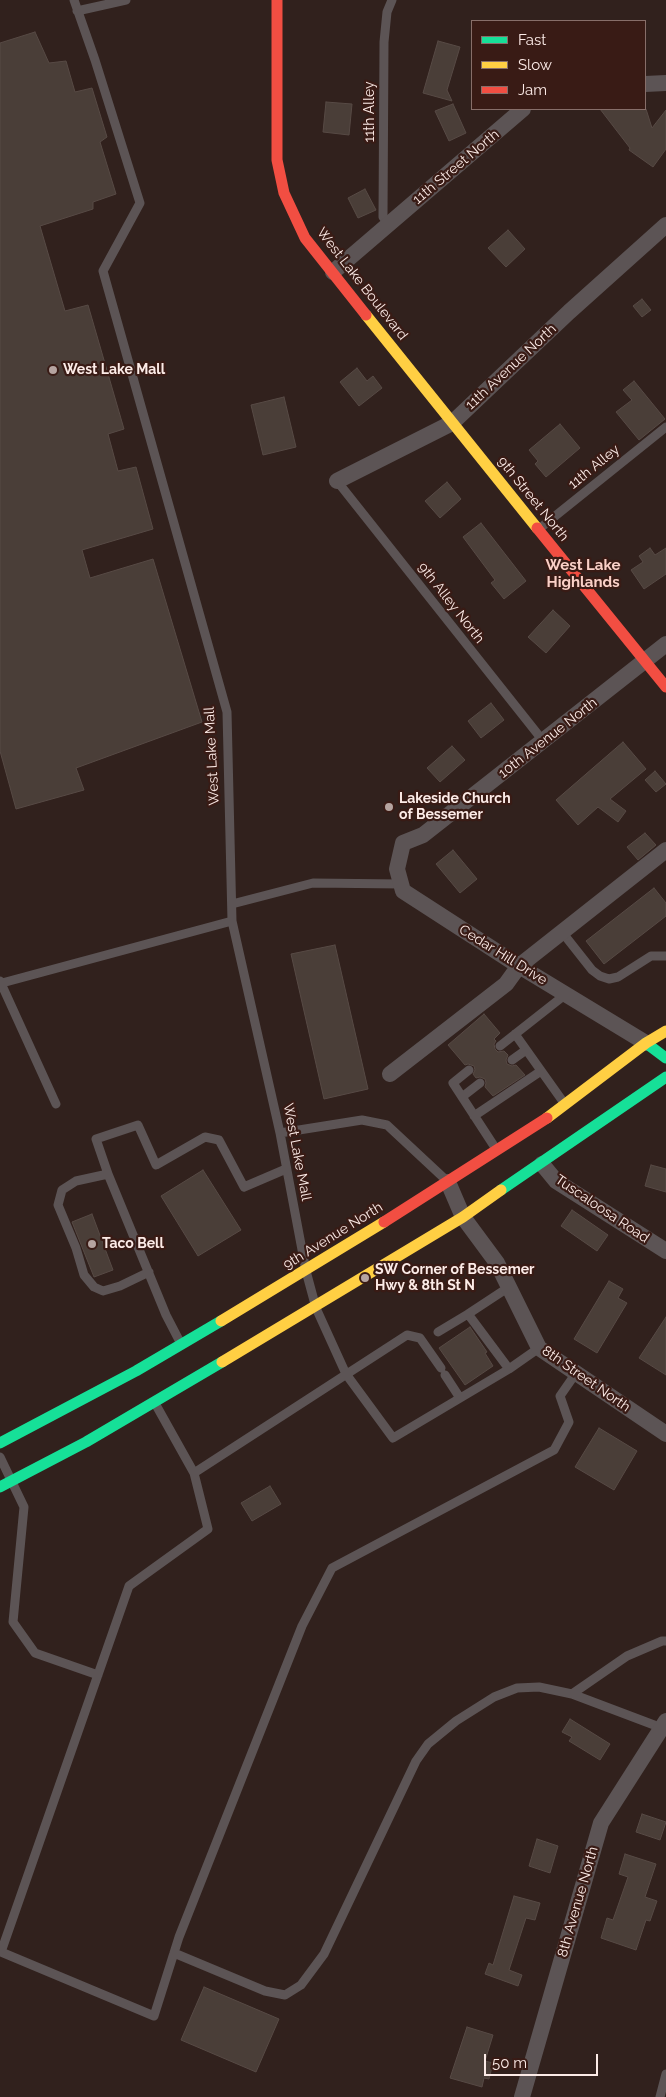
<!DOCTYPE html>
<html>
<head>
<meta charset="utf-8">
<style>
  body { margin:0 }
  #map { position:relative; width:666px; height:2097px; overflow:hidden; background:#31211d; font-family:Raleway,sans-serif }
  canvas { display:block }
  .legend { position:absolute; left:471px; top:20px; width:175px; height:90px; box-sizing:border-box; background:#391b15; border:1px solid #876e69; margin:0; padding:6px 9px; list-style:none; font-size:15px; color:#fcebe7 }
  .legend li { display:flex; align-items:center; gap:10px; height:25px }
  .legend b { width:25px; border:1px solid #876e69 }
  .scale { position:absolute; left:484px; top:2054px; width:114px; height:22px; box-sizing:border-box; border:2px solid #fcebe7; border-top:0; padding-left:6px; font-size:15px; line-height:18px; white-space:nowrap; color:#fcebe7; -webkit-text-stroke:4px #391b15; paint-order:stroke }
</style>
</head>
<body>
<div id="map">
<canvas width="666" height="2097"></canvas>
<ul class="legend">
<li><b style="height:6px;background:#16e098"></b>Fast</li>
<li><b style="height:6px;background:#ffcf43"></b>Slow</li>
<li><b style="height:6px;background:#f24e42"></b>Jam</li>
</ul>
<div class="scale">50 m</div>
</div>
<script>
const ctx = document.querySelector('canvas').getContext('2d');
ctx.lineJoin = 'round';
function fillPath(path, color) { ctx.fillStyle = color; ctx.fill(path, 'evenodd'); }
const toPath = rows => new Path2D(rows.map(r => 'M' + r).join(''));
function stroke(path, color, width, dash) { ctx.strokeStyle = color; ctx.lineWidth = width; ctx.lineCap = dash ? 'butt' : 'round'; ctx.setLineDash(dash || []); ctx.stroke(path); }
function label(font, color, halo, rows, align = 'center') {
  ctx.font = font + ' Raleway,sans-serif'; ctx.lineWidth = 4.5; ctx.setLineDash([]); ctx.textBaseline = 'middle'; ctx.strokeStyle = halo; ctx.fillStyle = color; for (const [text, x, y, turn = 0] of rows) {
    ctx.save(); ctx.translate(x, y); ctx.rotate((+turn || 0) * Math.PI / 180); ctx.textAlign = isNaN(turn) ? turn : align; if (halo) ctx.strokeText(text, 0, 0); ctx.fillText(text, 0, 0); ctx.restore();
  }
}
const building = toPath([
  [35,32,49,63,66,61,75,92,92,88,107,137,100,142,116,194,93,202,93,209,40,226,65,311,88,305,124,429,108,434,118,471,136,467,153,529,82,550,90,578,153,559,202,722,76,768,84,790,16,809,0,751,0,43,35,32],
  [438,41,460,47,447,90,452,101,423,93,438,41],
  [326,102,352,104,349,135,323,132,326,102],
  [453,104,466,133,449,141,435,111,453,104],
  [600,109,646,109,652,128,666,110,666,149,653,167,629,150,630,148,600,109],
  [365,189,376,210,358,218,348,198,365,189],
  [508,230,525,249,506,267,488,248,508,230],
  [642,299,651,310,642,317,633,306,642,299],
  [357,368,367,381,373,376,382,388,359,406,340,382,357,368],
  [634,381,665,419,639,440,616,412,632,400,623,390,634,381],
  [284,397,296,447,263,455,251,405,284,397],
  [560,424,580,448,546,477,535,464,538,461,529,450,560,424],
  [447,482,461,499,440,518,425,501,447,482],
  [481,523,526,581,504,599,491,583,495,580,463,537,481,523],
  [650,548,655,555,666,548,666,574,644,589,631,570,643,562,639,556,650,548],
  [553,610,570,626,546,653,528,637,553,610],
  [491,703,504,720,481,738,468,721,491,703],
  [623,742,646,769,610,799,626,811,618,822,598,807,578,825,556,800,623,742],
  [452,746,465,760,440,782,427,768,452,746],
  [655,771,666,784,656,792,645,780,655,771],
  [645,833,656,845,638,860,627,847,645,833],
  [453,850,477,879,460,893,436,864,453,850],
  [654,888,666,903,666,916,604,964,586,941,654,888],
  [335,945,368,1089,324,1099,291,954,335,945],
  [484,1014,500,1033,494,1039,496,1041,494,1044,495,1049,498,1052,504,1051,508,1055,506,1060,507,1064,512,1066,516,1065,525,1075,493,1096,485,1087,486,1083,485,1079,480,1077,476,1078,473,1074,475,1070,474,1066,468,1064,465,1065,448,1045,484,1014],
  [651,1165,666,1169,666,1192,645,1186,651,1165],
  [203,1170,241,1230,198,1256,161,1196,203,1170],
  [572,1210,608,1235,597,1251,561,1226,572,1210],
  [92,1214,113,1270,94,1277,72,1222,92,1214],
  [609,1281,623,1289,618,1298,627,1303,597,1353,574,1339,609,1281],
  [666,1317,666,1375,639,1358,666,1317],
  [470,1327,487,1352,485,1353,493,1366,465,1385,439,1348,470,1327],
  [599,1428,637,1451,614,1490,575,1467,599,1428],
  [270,1486,281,1504,252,1521,241,1503,270,1486],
  [570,1719,610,1744,600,1760,569,1741,572,1737,562,1732,570,1719],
  [642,1814,666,1822,660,1840,636,1832,642,1814],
  [537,1839,558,1846,550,1873,529,1866,537,1839],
  [625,1854,656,1864,645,1897,657,1901,650,1921,646,1920,636,1950,601,1938,607,1918,613,1920,628,1877,619,1874,625,1854],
  [514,1896,540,1903,535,1920,526,1918,509,1970,522,1975,518,1986,485,1974,489,1963,493,1965,514,1896],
  [204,1987,279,2019,256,2072,181,2040,204,1987],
  [467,2027,493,2035,485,2061,493,2063,489,2079,484,2078,482,2087,450,2078,467,2027]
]);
fillPath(building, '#4a3e38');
stroke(building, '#574a45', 1);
stroke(toPath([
  [74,0,95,60,140,203,103,271,227,712,232,921,280,1133,306,1271,316,1308,346,1374,393,1438,509,1369,468,1314,509,1287],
  [77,11,126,0],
  [388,224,383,217,384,42,387,12,392,0],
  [337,481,544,742],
  [539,529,666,427],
  [232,904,313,883,401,884],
  [562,932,592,970,600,976,609,979,618,977,651,956,666,956],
  [0,981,56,1104],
  [2,983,232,921],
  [515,1034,564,1103],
  [500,1046,566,994],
  [512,1060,526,1050],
  [469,1070,453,1083,496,1149],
  [462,1097,480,1083],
  [474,1116,541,1071],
  [280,1133,362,1120,387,1125,446,1180],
  [108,1174,76,1181,62,1190,58,1205,76,1248,84,1275,94,1287,103,1291,120,1286,149,1272],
  [438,1332,468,1314],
  [180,1342,166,1315,108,1174,96,1139,138,1125,156,1165,205,1137,219,1140,244,1187,286,1169],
  [509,1369,539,1348],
  [445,1375,460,1398],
  [156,1405,194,1473,407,1335,420,1338,441,1368],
  [0,1457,24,1507,13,1622,35,1653,98,1675],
  [194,1473,208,1529,129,1586,1,1952,154,2016,179,1937,302,1626,332,1568,554,1450,569,1422,560,1396,576,1373],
  [572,1694,627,1656,662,1641,666,1641],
  [174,1953,265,1991,285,1995,301,1985,324,1954,416,1761,428,1744,456,1721,494,1697,517,1688,539,1687,572,1694,662,1728],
  [660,2097,666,2074]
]), '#5c5455', 9);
stroke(toPath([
  [645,84,666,83],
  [333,272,523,109],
  [337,481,452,423,569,312,666,225],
  [646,1043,519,966,403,891,397,869,403,843,423,835,666,644],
  [390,1074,506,984,519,966,666,850],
  [542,1164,556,1181,666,1251],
  [448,1182,463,1217,497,1263,539,1348,666,1434],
  [522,2097,601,1823,666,1721]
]), '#5c5455', 16);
stroke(toPath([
  [646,1043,666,1058],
  [501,1190,666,1077],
  [0,1443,136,1371,221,1321],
  [0,1487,86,1442,222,1362]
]), '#16e098', 11);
stroke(toPath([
  [366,315,537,528],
  [547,1118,646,1043,666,1031],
  [221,1321,384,1222],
  [222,1362,463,1217,501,1190]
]), '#ffcf43', 11);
stroke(toPath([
  [277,0,277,160,284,193,305,238,366,315],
  [537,528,666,687],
  [384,1222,547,1118]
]), '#f24e42', 11);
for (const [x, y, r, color] of [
  [53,370,5,"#b5a4a0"],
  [389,807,5,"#b5a4a0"],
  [92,1244,5,"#b5a4a0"],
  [365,1278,5,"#b5a4a0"]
]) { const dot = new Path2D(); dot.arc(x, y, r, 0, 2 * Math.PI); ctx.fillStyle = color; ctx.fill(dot); stroke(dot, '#391b15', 2); }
label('14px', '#fcebe7', '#391b15', [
  ["11th Alley",370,112,-90],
  ["11th Street North",456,167,-40],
  ["West Lake Boulevard",362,284,52],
  ["11th Avenue North",511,367,-43],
  ["11th Alley",594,467,-39],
  ["9th Street North",533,499,51],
  ["9th Alley North",451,603,52],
  ["10th Avenue North",548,738,-38],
  ["West Lake Mall",212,756,-93],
  ["Cedar Hill Drive",503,955,32],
  ["West Lake Mall",297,1152,79],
  ["Tuscaloosa Road",602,1209,34],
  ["9th Avenue North",333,1236,-32],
  ["8th Street North",586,1379,35],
  ["8th Avenue North",578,1902,-74]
]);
label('bold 14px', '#fcebe7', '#391b15', [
  ["West Lake Mall",63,370],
  ["Lakeside Church",399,799],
  ["of Bessemer",399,815],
  ["Taco Bell",102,1244],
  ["SW Corner of Bessemer",375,1270],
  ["Hwy & 8th St N",375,1286]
], 'left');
label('bold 15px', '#fad0c7', '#391b15', [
  ["West Lake",583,565],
  ["Highlands",583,582]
]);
</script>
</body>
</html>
